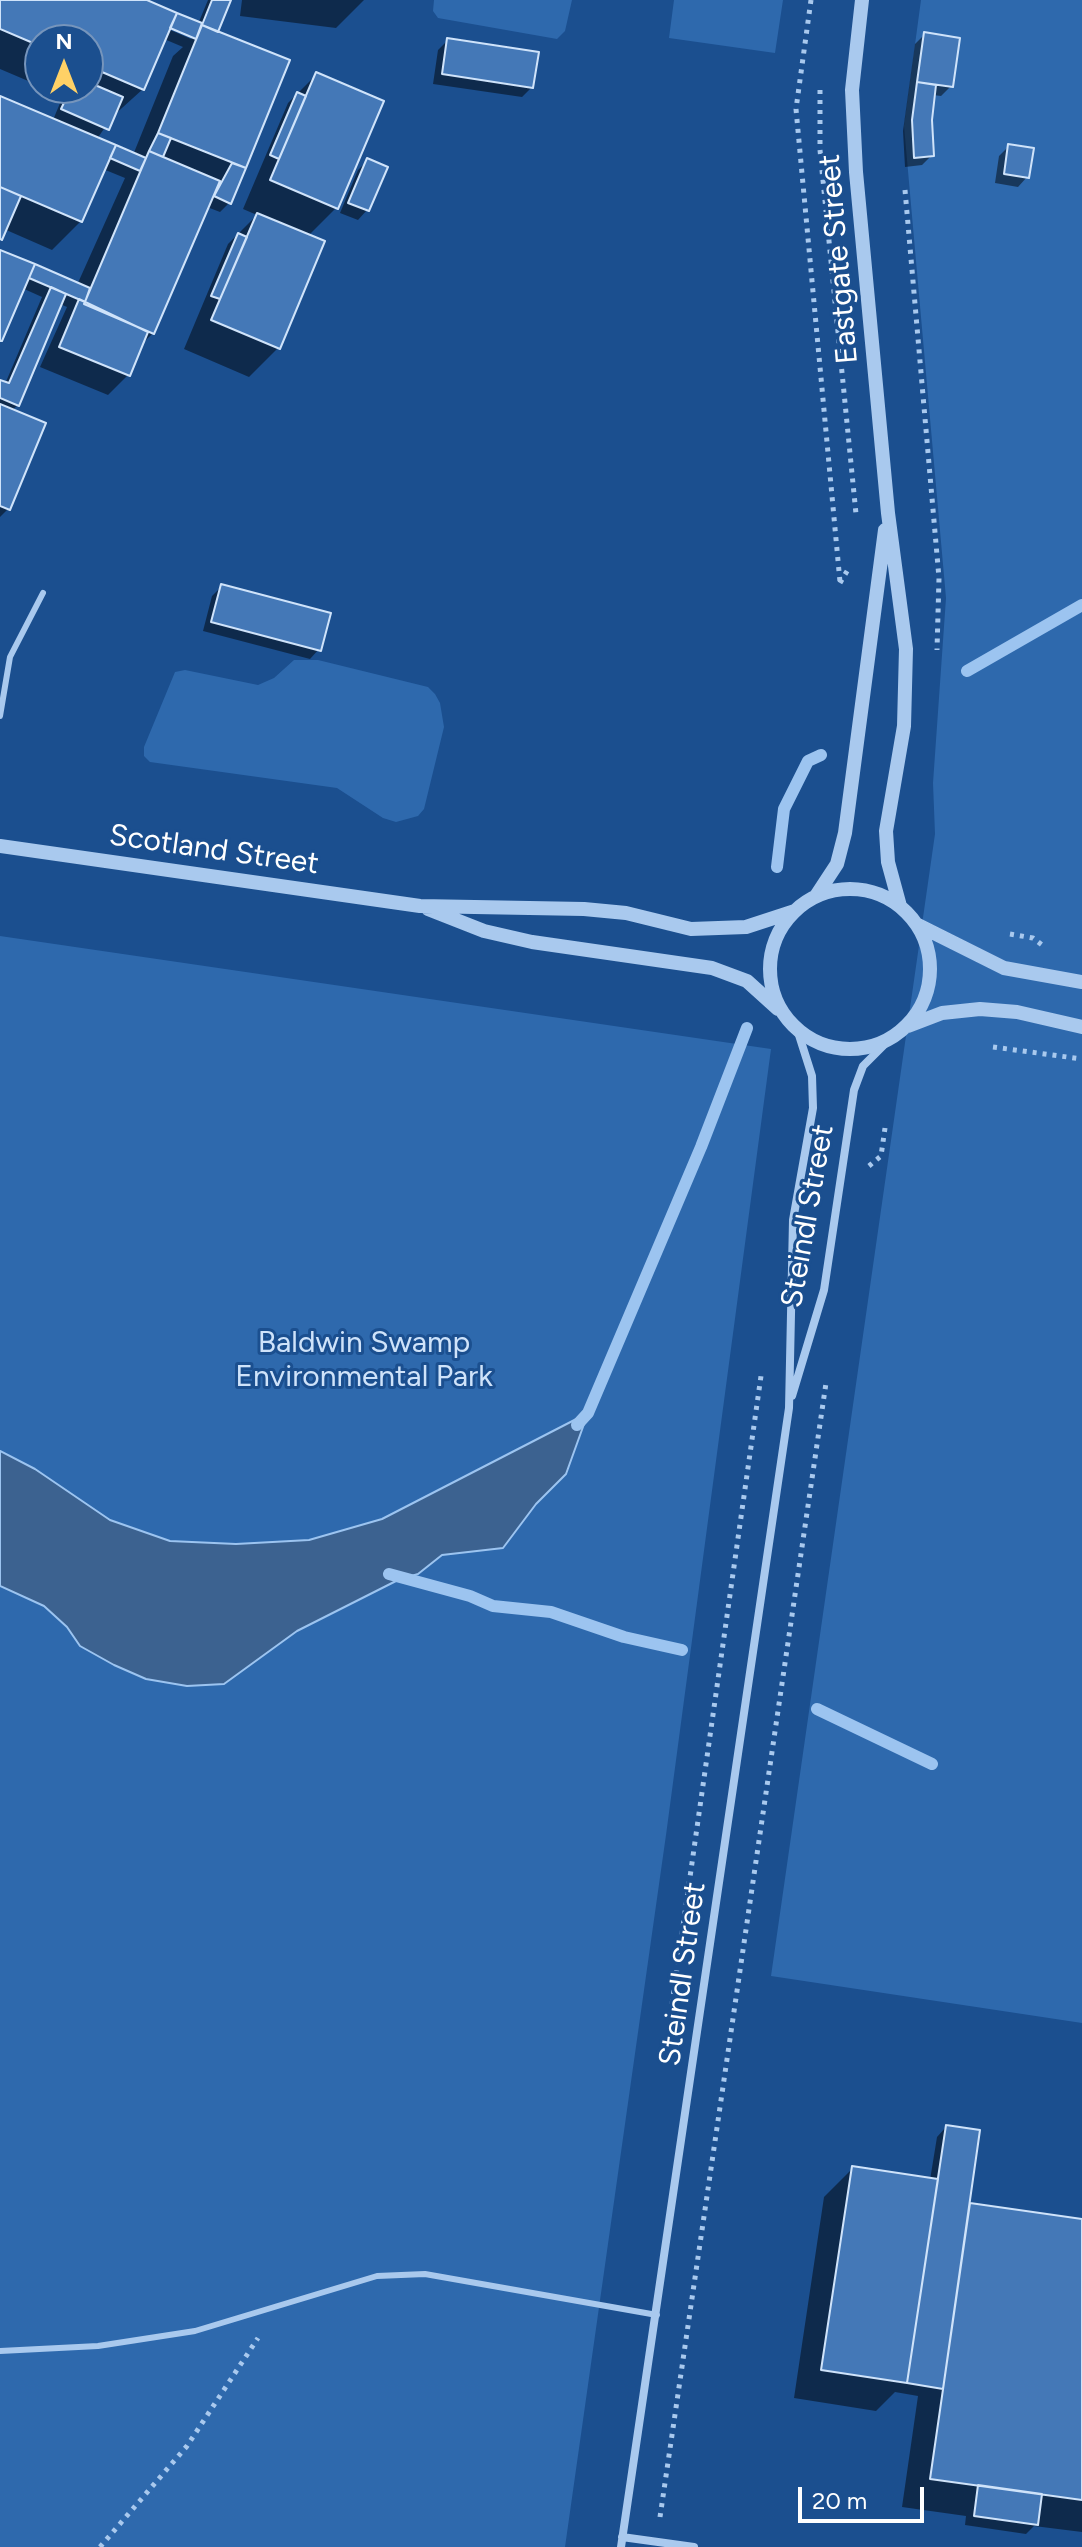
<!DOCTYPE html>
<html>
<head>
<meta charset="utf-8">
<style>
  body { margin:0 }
  #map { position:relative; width:1082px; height:2547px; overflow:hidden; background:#1b4f8f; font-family:Figtree,sans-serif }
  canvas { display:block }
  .north { position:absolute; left:24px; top:24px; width:80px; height:80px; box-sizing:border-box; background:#1b4f8f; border:2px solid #7695bc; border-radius:50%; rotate:0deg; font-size:22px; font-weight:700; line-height:32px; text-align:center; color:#fff }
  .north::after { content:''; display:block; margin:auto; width:28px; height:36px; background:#ffd166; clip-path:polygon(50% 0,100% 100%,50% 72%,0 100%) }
  .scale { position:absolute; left:798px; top:2487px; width:126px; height:36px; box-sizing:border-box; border:4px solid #fff; border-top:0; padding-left:10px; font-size:24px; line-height:28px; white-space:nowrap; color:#fff; -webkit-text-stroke:6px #1b4f8f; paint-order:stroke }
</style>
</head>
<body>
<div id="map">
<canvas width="1082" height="2547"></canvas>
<div class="north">N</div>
<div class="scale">20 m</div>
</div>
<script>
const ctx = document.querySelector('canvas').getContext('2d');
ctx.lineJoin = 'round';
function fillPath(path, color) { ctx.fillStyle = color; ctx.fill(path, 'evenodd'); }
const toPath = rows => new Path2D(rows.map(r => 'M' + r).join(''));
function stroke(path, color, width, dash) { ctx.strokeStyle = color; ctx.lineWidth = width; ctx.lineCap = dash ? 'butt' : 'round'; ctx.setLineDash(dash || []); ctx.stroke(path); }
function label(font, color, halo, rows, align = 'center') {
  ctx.font = font + ' Figtree,sans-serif'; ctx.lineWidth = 6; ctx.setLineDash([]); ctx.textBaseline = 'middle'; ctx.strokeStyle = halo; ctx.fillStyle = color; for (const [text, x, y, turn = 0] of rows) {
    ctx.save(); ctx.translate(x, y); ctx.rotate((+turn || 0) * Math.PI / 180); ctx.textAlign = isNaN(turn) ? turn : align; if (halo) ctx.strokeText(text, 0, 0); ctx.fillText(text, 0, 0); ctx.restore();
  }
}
fillPath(toPath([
  [434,0,572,0,565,31,557,39,438,18,433,11],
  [674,0,783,0,775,53,669,38],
  [921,0,1082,0,1082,2023,771,1976,935,834,933,783,946,598,904,126],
  [294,660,318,660,428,687,435,694,440,703,444,727,424,809,418,816,396,822,383,818,337,788,150,762,144,756,144,747,175,672,185,670,258,685,274,678],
  [0,936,771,1049,666,1835,565,2547,0,2547]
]), '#2e69ad');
const water = toPath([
  [588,1413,566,1474,536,1504,503,1548,442,1555,418,1574,398,1580,297,1631,224,1684,187,1686,146,1679,114,1665,80,1646,67,1627,44,1606,0,1586,0,1451,35,1469,110,1520,170,1541,236,1544,309,1540,382,1519,588,1413]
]);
fillPath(water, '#3c6290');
stroke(water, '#9cc4f0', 2);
fillPath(toPath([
  [0,0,142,0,198,24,208,0,229,0,215,33,287,61,229,203,220,212,207,207,153,333,140,346,128,375,108,395,40,367,67,307,60,304,18,405,11,411,8,509,0,517,0,382,5,384,42,297,22,288,0,341,0,252,77,285,125,178,103,169,81,221,52,250,4,229,0,239,0,98,53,120,63,96,45,88,88,88,88,40,40,40,40,86,0,69],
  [162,23,194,36,191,39,161,26],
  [164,39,183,47,173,56,133,155,97,139,112,117,143,89],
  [242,0,364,0,336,28,240,16],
  [925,34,951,86,941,96,933,95,930,120,932,155,922,165,905,167,903,131,915,44],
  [448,40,532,87,522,97,433,84,438,50],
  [316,75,337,207,308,236,278,348,249,377,184,349,228,244,257,215,243,209,288,103],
  [1009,146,1027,177,1018,187,995,183,999,156],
  [367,161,367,210,358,220,340,213,358,170],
  [222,586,319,649,310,659,203,631,212,596],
  [946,2127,967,2209,971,2205,1082,2221,1082,2532,1034,2526,1026,2534,965,2525,966,2516,902,2507,918,2396,895,2392,876,2411,794,2398,824,2197,853,2168,930,2180,937,2137]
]), '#0007');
stroke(toPath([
  [967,671,1082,605],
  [777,867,784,809,808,761,821,755],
  [577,1425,588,1413,701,1147,747,1028],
  [389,1574,470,1596,493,1606,551,1612,624,1637,682,1650],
  [817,1709,932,1764]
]), '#9cc4f0', 12);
const building = toPath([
  [0,0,147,0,177,13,144,90,88,66,88,40,40,40,40,46,0,29,0,0],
  [212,0,231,0,218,32,202,25,212,0],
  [177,13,202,23,196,39,170,28,177,13],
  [202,25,290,60,246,168,158,133,202,25],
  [924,32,960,38,953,87,917,82,924,32],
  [447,38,539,52,533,88,442,74,447,38],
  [316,72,384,101,338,209,270,180,316,72],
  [88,82,123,97,109,130,61,109,71,88,88,88,88,82],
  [917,82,936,85,932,120,934,156,914,158,912,120,917,82],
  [297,92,306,96,279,159,270,155,297,92],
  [0,96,116,145,82,222,0,187,0,96],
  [158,133,171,138,163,157,149,151,158,133],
  [1008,144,1034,148,1029,178,1004,174,1008,144],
  [116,145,146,158,140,171,110,158,116,145],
  [149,151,220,181,154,334,84,304,149,151],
  [367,158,388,167,369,211,348,203,367,158],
  [232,163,246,168,231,204,214,196,232,163],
  [0,187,21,196,2,240,0,239,0,187],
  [257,213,325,241,280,349,211,320,257,213],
  [238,233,247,237,220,299,211,296,238,233],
  [0,250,35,264,2,341,0,341,0,250],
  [35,264,90,288,85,302,29,278,35,264],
  [51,287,66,294,19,406,0,398,0,380,9,383,51,287],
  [79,299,148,332,130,376,59,347,79,299],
  [0,404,46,423,10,510,0,506,0,404],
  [221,584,331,613,321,651,211,622,221,584],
  [946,2125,980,2130,943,2389,907,2383,946,2125],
  [852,2166,938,2179,907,2383,821,2370,852,2166],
  [970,2203,1082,2219,1082,2500,930,2479,970,2203],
  [978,2485,1042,2494,1038,2525,974,2516,978,2485]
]);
fillPath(building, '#4478b7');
stroke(building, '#cfe3fa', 2);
stroke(toPath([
  [811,0,796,109,840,582],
  [820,90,820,150,856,514],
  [905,190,939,578,937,650],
  [840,583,850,566],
  [1010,934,1033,938,1042,945],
  [993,1047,1082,1059],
  [869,1166,881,1156,885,1128],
  [672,2004,761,1376],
  [660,2517,826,1383],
  [100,2547,187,2446,258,2338]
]), '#a9c9ee', 5, [4, 6]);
stroke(toPath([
  [0,716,10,657,43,593],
  [0,2351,98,2346,195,2331,377,2276,425,2274,657,2315]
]), '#a9c9ee', 6);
stroke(toPath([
  [792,1396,824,1290,854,1090,863,1066,888,1041],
  [622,2537,694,2547],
  [621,2547,789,1408,793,1220,813,1108,812,1076,798,1032]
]), '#a9c9ee', 8);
stroke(toPath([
  [862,0,852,90,856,172,888,513,906,649,904,726,886,831,888,862,900,906],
  [0,846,420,906,584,909,626,913,691,929,746,927,795,911],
  '770 969a80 80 0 1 1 160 0a80 80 0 1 1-160 0Z',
  [816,896,837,864,845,833,885,530],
  [428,909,484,931,532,942,712,968,747,981,778,1009],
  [918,925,1004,968,1082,982],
  [908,1026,942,1013,980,1009,1017,1012,1082,1027]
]), '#a9c9ee', 14);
label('30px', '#fff', '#1b4f8f', [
  ["Eastgate Street",839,259,-95],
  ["Scotland Street",214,850,8],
  ["Steindl Street",808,1216,-80],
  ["Steindl Street",683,1974,-82]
]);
label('30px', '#cfe3fa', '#1b4f8f', [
  ["Baldwin Swamp",364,1343],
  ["Environmental Park",364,1377]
]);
</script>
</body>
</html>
